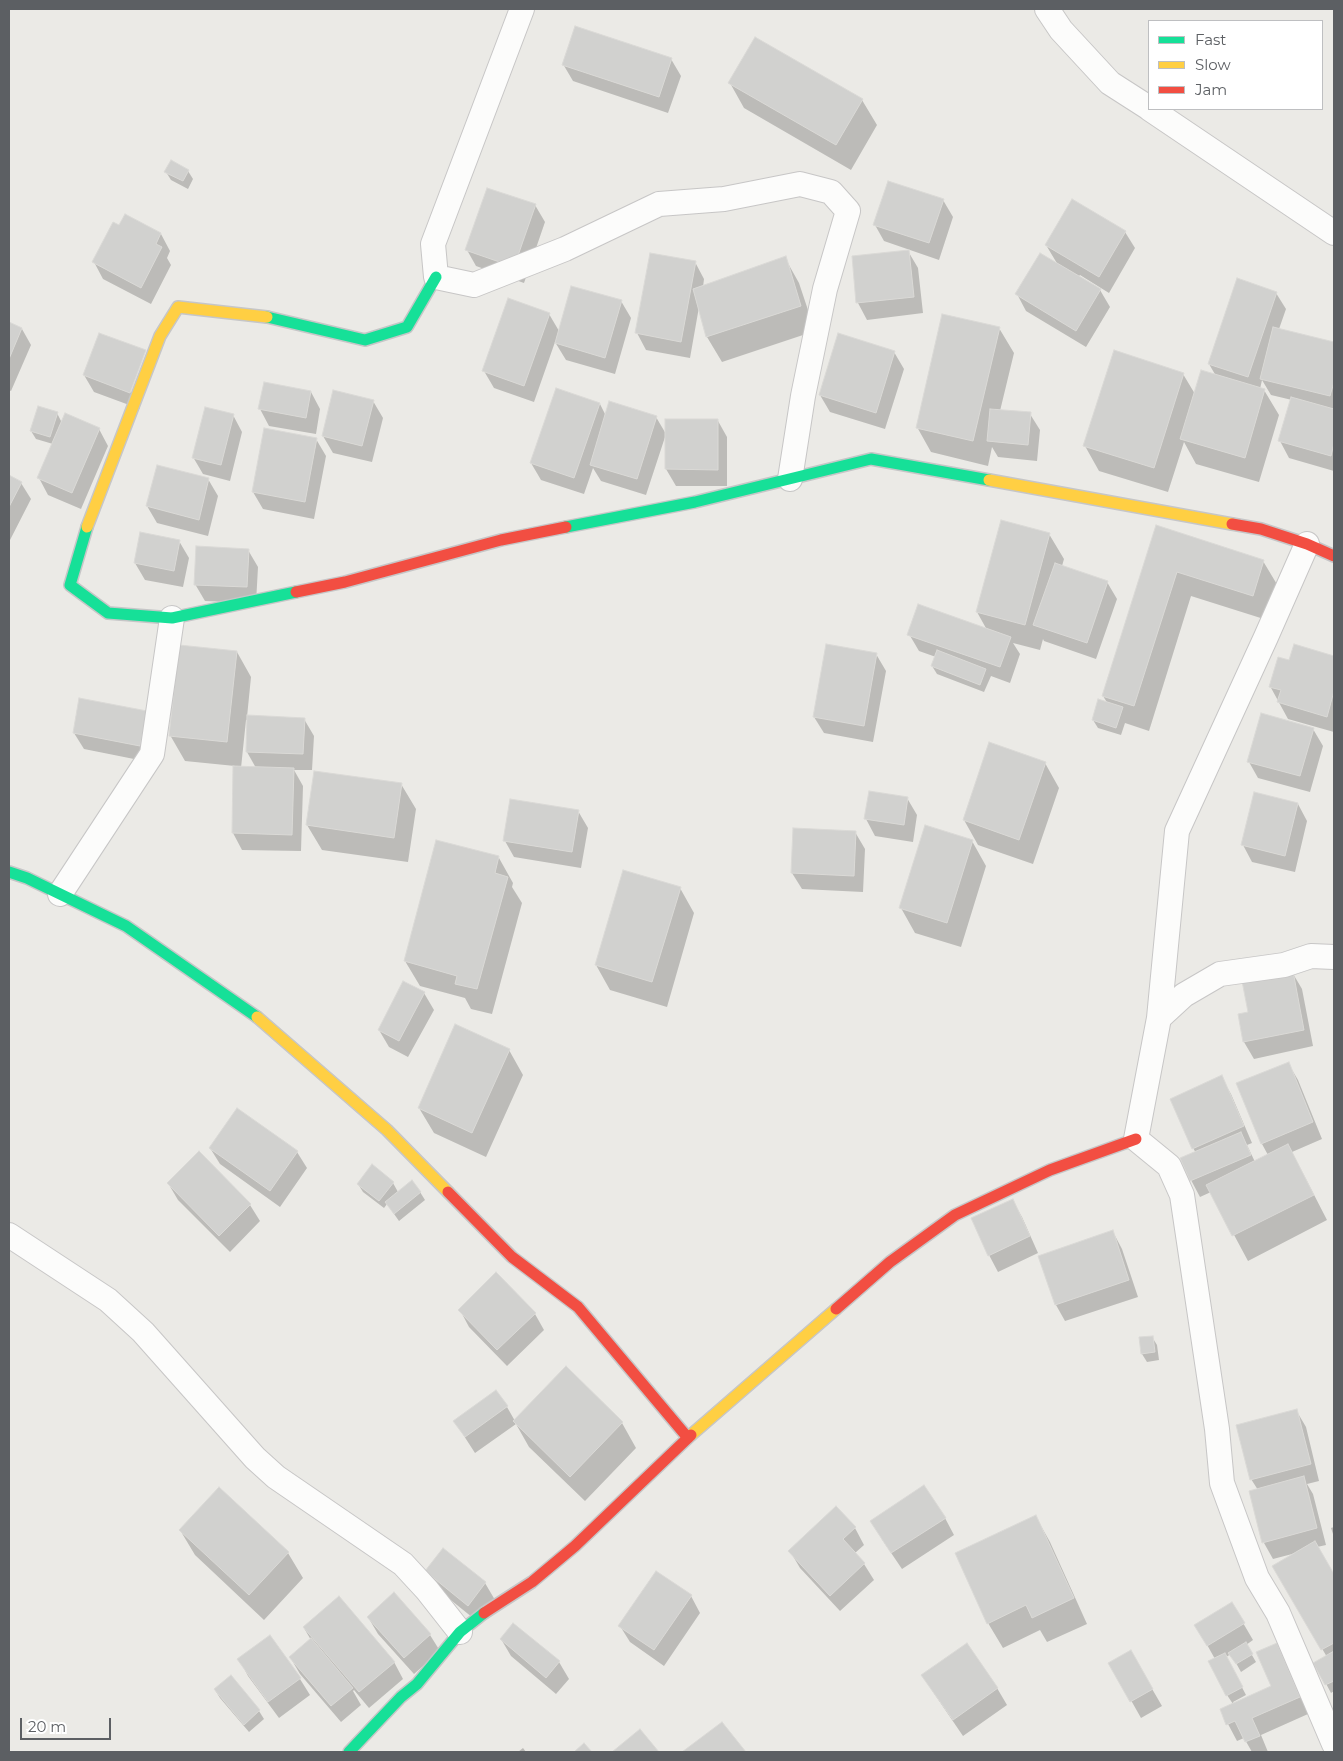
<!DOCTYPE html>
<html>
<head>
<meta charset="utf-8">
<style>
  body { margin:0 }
  #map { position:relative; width:1343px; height:1761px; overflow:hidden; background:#ebeae6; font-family:Montserrat,sans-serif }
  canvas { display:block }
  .frame { position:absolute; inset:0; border:10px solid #5c5f63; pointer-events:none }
  .legend { position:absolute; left:1148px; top:20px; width:175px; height:90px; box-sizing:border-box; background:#fff; border:1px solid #bebfc1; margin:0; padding:6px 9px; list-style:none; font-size:15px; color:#5c5f63 }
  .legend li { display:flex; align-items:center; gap:10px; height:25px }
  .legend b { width:25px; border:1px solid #bebfc1 }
  .scale { position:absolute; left:20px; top:1718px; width:91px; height:22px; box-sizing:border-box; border:2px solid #5c5f63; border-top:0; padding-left:6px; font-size:15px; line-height:18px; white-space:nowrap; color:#5c5f63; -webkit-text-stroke:4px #fff; paint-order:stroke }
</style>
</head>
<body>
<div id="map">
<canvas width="1343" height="1761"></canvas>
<div class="frame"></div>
<ul class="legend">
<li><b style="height:6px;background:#16e098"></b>Fast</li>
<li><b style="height:6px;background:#ffcf43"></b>Slow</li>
<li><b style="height:6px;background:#f24e42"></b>Jam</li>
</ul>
<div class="scale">20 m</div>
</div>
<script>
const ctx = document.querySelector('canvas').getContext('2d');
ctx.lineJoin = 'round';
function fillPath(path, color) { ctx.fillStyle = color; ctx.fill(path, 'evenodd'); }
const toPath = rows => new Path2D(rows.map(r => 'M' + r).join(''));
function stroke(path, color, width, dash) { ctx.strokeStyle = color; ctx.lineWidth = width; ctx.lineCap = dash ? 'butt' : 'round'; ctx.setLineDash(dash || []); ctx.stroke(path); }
fillPath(toPath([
  [671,59,681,76,668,113,573,81,563,64],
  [730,83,862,100,877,125,851,170,744,108],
  [188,171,193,179,188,189,171,180,166,172],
  [943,200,953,217,939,260,884,241,875,225],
  [535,205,545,222,524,283,476,266,467,250],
  [126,216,161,234,170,251,167,258,171,265,151,304,103,279,94,262,120,227],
  [1125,232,1135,248,1109,293,1080,275,1078,277,1100,290,1110,307,1086,347,1026,311,1017,294,1058,265,1046,245],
  [908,251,918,268,923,313,867,320,858,303,853,258],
  [785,258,799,283,815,331,722,362,707,337,699,307,690,358,646,350,637,333,695,262,704,279,703,287],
  [1276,293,1286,309,1279,329,1334,343,1334,471,1289,458,1280,441,1292,400,1271,395,1262,380,1260,389,1264,390,1279,415,1259,482,1196,464,1184,442,1168,492,1099,471,1085,446,1183,374,1195,394,1216,376,1209,364],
  [621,301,631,318,615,374,566,360,555,342,534,402,494,388,484,371,549,314,559,331],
  [9,323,22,329,31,345,11,391,9,390],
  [999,328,1014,353,1000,411,1030,414,1040,430,1037,461,998,457,992,447,988,466,931,452,917,427],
  [100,334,140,409,94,392,84,375],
  [839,335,894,352,904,369,885,429,830,412,820,395],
  [557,390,600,404,606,416,656,417,666,434,646,495,601,481,593,468,584,494,541,480,531,463],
  [311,392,320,409,316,434,269,426,260,409],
  [373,401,383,418,372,462,333,453,323,436],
  [57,413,62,423,99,429,108,446,81,509,48,495,39,478,53,444,36,439,31,431],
  [233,415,242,432,230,481,203,474,193,457],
  [718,421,727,437,727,486,676,486,666,469],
  [316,439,326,456,314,519,263,509,253,492],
  [9,477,21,483,31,499,9,542],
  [208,479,218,496,208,536,157,523,147,506],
  [1157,527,1263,561,1278,586,1267,620,1191,596,1149,731,1125,723,1121,735,1098,728,1093,720,1108,704,1103,696],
  [1049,534,1064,559,1062,566,1107,582,1117,599,1096,659,1044,641,1043,639,1040,650,1013,643,1020,654,1010,683,991,676,984,692,937,674,932,666,936,657,919,651,909,634,987,630,977,612],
  [179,541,189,558,183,587,145,580,135,563],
  [248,550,258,567,256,603,205,601,195,584],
  [1295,646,1334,657,1334,732,1288,719,1270,686,1290,661],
  [237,652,251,677,247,717,304,719,314,736,312,770,294,770,303,786,301,851,242,850,233,833,235,766,185,761,170,735],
  [246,720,248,720,247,752,256,768,241,768],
  [876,654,886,671,873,742,824,733,814,717],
  [146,712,149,762,84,749,74,733],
  [1313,729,1323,746,1310,792,1258,778,1249,762],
  [1045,763,1059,788,1033,864,978,845,964,820],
  [401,784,416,809,408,862,322,850,307,825],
  [907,798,917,815,913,842,875,836,866,819],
  [1298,804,1307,821,1295,872,1252,862,1243,845],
  [578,811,588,828,581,868,514,857,505,841],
  [855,832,865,849,863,892,802,889,792,873],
  [437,841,499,858,513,883,512,887,522,903,492,1014,471,1009,465,998,420,986,405,961],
  [972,841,986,866,961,947,915,933,901,908],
  [680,888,694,913,667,1007,610,990,596,965],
  [1292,972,1302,989,1313,1046,1254,1059,1244,1042,1239,1015,1249,1013],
  [424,993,434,1010,408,1057,389,1047,379,1030],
  [509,1050,523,1075,486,1157,434,1133,419,1108],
  [1288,1063,1298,1080,1322,1139,1292,1152,1327,1220,1248,1261,1211,1192,1200,1197,1191,1180,1196,1153,1193,1148,1221,1077,1231,1094,1252,1143,1247,1145,1255,1162,1268,1155,1262,1144,1237,1084],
  [210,1148,297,1152,307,1168,280,1207,220,1164],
  [168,1183,250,1205,260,1221,230,1252,178,1200],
  [393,1183,398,1192,420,1192,425,1200,399,1221,387,1204,384,1208,363,1192,358,1184],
  [1012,1200,1022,1217,1038,1253,998,1272,989,1255],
  [1113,1232,1122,1249,1138,1297,1065,1321,1056,1305],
  [460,1310,535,1314,544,1330,507,1366,469,1327],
  [1152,1337,1157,1345,1159,1360,1147,1362,1142,1354],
  [566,1368,622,1423,636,1448,585,1501,529,1447,516,1424,475,1453,455,1422,507,1407,515,1421],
  [1296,1410,1306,1427,1319,1481,1307,1484,1313,1494,1326,1545,1317,1547,1334,1577,1334,1691,1331,1693,1315,1663,1327,1657,1274,1567,1296,1553,1273,1559,1264,1543,1258,1490,1251,1479],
  [219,1488,288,1553,303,1578,264,1620,195,1555,180,1530],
  [1036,1517,1050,1542,1087,1624,1047,1642,1040,1630,1003,1648,988,1623],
  [945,1518,954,1535,902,1569,881,1538],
  [1334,1527,1334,1537,1331,1528],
  [855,1528,864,1545,855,1553,864,1564,874,1580,840,1611,800,1568,790,1551],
  [426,1572,485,1583,495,1600,478,1622,436,1588],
  [691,1596,700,1613,664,1666,630,1642,620,1626],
  [1232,1604,1253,1640,1246,1645,1256,1662,1241,1672,1231,1654,1226,1657,1246,1695,1233,1702,1234,1704,1272,1687,1276,1644,1286,1661,1308,1714,1261,1735,1268,1752,1252,1752,1244,1738,1237,1741,1228,1724,1221,1709,1233,1704,1227,1695,1215,1659,1196,1625],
  [368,1617,430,1635,440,1651,414,1674,378,1634],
  [514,1624,559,1662,569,1679,556,1694,511,1656,501,1639],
  [304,1628,394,1662,403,1679,369,1708,354,1690,353,1691,361,1705,341,1722,300,1674,290,1657,311,1640],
  [270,1636,300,1679,310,1695,279,1718,248,1676,239,1659],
  [1130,1651,1162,1706,1141,1718,1110,1663],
  [923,1675,997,1688,1007,1705,963,1736,933,1692],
  [230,1677,259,1711,264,1719,249,1732,220,1698,215,1690],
  [722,1723,744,1752,684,1752],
  [523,1748,526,1752,518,1752]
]), '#0003');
const building = toPath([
  [575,26,672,58,659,97,562,65,575,26],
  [755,37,863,99,836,145,728,83,755,37],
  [171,160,189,170,183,181,164,172,171,160],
  [888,181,944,199,929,243,873,225,888,181],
  [487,188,536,204,514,267,465,250,487,188],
  [1072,199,1126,231,1099,277,1045,245,1072,199],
  [125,214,161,233,156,244,162,247,141,288,92,262,113,222,119,225,125,214],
  [909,250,914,297,856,303,852,256,909,250],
  [650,253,696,261,681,342,635,333,650,253],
  [1040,253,1101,289,1076,331,1015,294,1040,253],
  [786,256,801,306,706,337,693,289,786,256],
  [1237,278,1277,292,1248,377,1208,364,1237,278],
  [571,286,622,300,605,358,555,343,571,286],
  [508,298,550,313,524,386,482,371,508,298],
  [942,314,1000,327,973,441,916,428,942,314],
  [9,322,22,328,9,359,9,322],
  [1273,327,1334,342,1334,382,1330,396,1260,379,1273,327],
  [99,333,146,350,130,393,83,375,99,333],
  [838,333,895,351,876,413,819,395,838,333],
  [1114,350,1184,373,1154,468,1083,446,1114,350],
  [1201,370,1265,389,1245,458,1180,439,1201,370],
  [264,382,311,391,306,418,258,409,264,382],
  [556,388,600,403,574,478,530,463,556,388],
  [333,390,374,400,362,446,322,436,333,390],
  [1291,397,1334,409,1334,443,1331,456,1278,441,1291,397],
  [609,401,657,416,637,479,590,465,609,401],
  [38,406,58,412,50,437,30,431,38,406],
  [205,407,234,414,221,465,192,458,205,407],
  [990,409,1031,412,1028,445,987,441,990,409],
  [65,413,100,428,72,493,37,478,65,413],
  [665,419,718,419,718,470,665,469,665,419],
  [264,428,317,438,305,502,252,492,264,428],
  [157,465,209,478,199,520,146,506,157,465],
  [9,475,22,482,9,507,9,475],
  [1001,520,1050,533,1025,625,976,612,1001,520],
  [1156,525,1264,560,1253,596,1177,572,1134,706,1102,696,1156,525],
  [140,532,180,540,174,571,134,563,140,532],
  [196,546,249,549,247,587,194,585,196,546],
  [1055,563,1108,581,1087,643,1033,625,1055,563],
  [918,604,1011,637,1000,667,907,635,918,604],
  [826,644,877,653,864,726,813,717,826,644],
  [1294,644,1334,656,1334,691,1327,717,1277,702,1281,690,1269,687,1278,657,1289,660,1294,644],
  [179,645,237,651,227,742,169,736,179,645],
  [937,650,986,669,980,685,931,666,937,650],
  [79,698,147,711,140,746,73,733,79,698],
  [1098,699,1123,707,1116,728,1092,720,1098,699],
  [1261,713,1314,728,1300,776,1247,762,1261,713],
  [247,715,305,718,303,754,246,752,247,715],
  [989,742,1046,762,1019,840,963,820,989,742],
  [233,766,294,768,292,835,232,833,233,766],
  [314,771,402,783,394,838,306,825,314,771],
  [869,791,908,797,904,825,864,819,869,791],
  [1254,792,1298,803,1285,856,1241,845,1254,792],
  [510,799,579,810,572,852,503,841,510,799],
  [925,825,973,840,947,923,899,908,925,825],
  [793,828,856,831,854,876,791,873,793,828],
  [436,840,499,856,495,873,508,877,477,989,455,984,457,976,404,961,436,840],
  [623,870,681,887,652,982,595,965,623,870],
  [1293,971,1304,1030,1243,1042,1238,1014,1248,1012,1242,981,1293,971],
  [403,981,425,992,399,1041,378,1030,403,981],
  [455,1024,510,1049,472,1133,418,1108,455,1024],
  [1289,1062,1313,1122,1261,1144,1236,1083,1289,1062],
  [1222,1075,1244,1126,1192,1149,1170,1099,1222,1075],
  [237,1108,298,1151,270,1191,209,1148,237,1108],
  [1241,1132,1251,1155,1190,1181,1180,1158,1241,1132],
  [1288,1144,1314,1195,1232,1236,1206,1185,1288,1144],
  [199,1151,251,1204,219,1236,167,1183,199,1151],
  [372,1164,394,1182,379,1201,357,1184,372,1164],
  [412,1180,421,1192,394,1214,385,1202,412,1180],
  [1013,1199,1030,1236,988,1256,971,1218,1013,1199],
  [1113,1230,1129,1280,1055,1305,1038,1256,1113,1230],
  [496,1272,536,1313,497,1350,458,1310,496,1272],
  [1153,1336,1155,1352,1141,1354,1139,1337,1153,1336],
  [566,1366,623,1422,570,1477,513,1421,566,1366],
  [496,1390,508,1406,465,1437,453,1421,496,1390],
  [1297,1409,1311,1464,1250,1480,1236,1425,1297,1409],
  [1304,1476,1317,1528,1262,1543,1249,1491,1304,1476],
  [924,1485,946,1518,891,1553,870,1521,924,1485],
  [219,1487,289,1552,249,1595,179,1530,219,1487],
  [836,1506,856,1527,843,1539,865,1563,830,1596,788,1551,836,1506],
  [1036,1515,1074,1598,1032,1618,1026,1605,987,1624,955,1553,1036,1515],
  [1315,1541,1334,1574,1334,1643,1321,1650,1272,1566,1315,1541],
  [443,1548,486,1582,468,1606,425,1571,443,1548],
  [656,1571,692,1595,654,1650,618,1626,656,1571],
  [394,1592,431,1634,404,1658,367,1617,394,1592],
  [339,1596,395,1662,359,1692,303,1627,339,1596],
  [1232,1602,1245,1623,1207,1646,1194,1625,1232,1602],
  [513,1623,560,1661,546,1678,500,1639,513,1623],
  [270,1635,301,1678,268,1702,237,1659,270,1635],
  [311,1638,353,1688,331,1706,289,1657,311,1638],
  [1246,1642,1253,1654,1236,1664,1228,1653,1246,1642],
  [967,1643,998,1688,953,1720,921,1675,967,1643],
  [1277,1643,1300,1697,1252,1718,1260,1736,1245,1742,1235,1721,1226,1725,1220,1709,1271,1686,1256,1652,1277,1643],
  [1131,1650,1153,1689,1130,1702,1108,1663,1131,1650],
  [1334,1651,1334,1681,1325,1685,1313,1663,1334,1651],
  [1225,1653,1243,1687,1226,1696,1208,1661,1225,1653],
  [231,1675,260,1710,244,1725,214,1689,231,1675],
  [722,1722,746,1752,682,1752,722,1722],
  [640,1729,659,1752,612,1752,640,1729],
  [584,1743,592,1752,574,1752,584,1743]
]);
fillPath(building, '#d1d1cf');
stroke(building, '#dad9d6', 1);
const street = toPath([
  [522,9,433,244,436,277,474,285,565,249,659,204,724,199,800,184,831,192,848,211,825,289,803,396,790,479],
  [1047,9,1061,30,1110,83,1149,108],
  [1150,109,1334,233],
  [60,894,152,754,172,618],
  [1334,957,1311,956,1284,965,1220,974,1184,995,1159,1018,1136,1139,1169,1166,1182,1195,1217,1429,1222,1483,1257,1578,1278,1613,1334,1744],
  [1159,1018,1177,831,1266,637,1307,544],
  [9,1235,108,1300,143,1332,255,1458,276,1477,403,1564,427,1590,460,1632]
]);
const fast = toPath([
  [267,317,365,340,407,327,436,277],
  [87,527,70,585,108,613,172,618,296,592],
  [566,527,695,502,871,459,989,480],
  [9,872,27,878,126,926,257,1017],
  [349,1752,401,1697,417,1684,460,1632,484,1613]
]);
const slow = toPath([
  [989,480,1232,524],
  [87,527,160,336,178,307,267,317],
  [257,1017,387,1130,448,1192],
  [691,1435,836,1309]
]);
const jam = toPath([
  [1232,524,1261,529,1307,544,1334,556],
  [296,592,345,582,501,540,566,527],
  [448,1192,512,1257,578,1307,688,1438],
  [836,1309,890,1262,955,1215,1050,1170,1136,1139],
  [484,1613,532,1582,575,1546,691,1435]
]);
stroke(street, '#c7c6c6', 26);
stroke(fast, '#c6c6c7', 14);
stroke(slow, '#c6c6c7', 14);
stroke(jam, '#c6c6c7', 14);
stroke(street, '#fcfcfb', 24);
stroke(fast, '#16e098', 11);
stroke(slow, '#ffcf43', 11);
stroke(jam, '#f24e42', 11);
</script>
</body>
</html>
